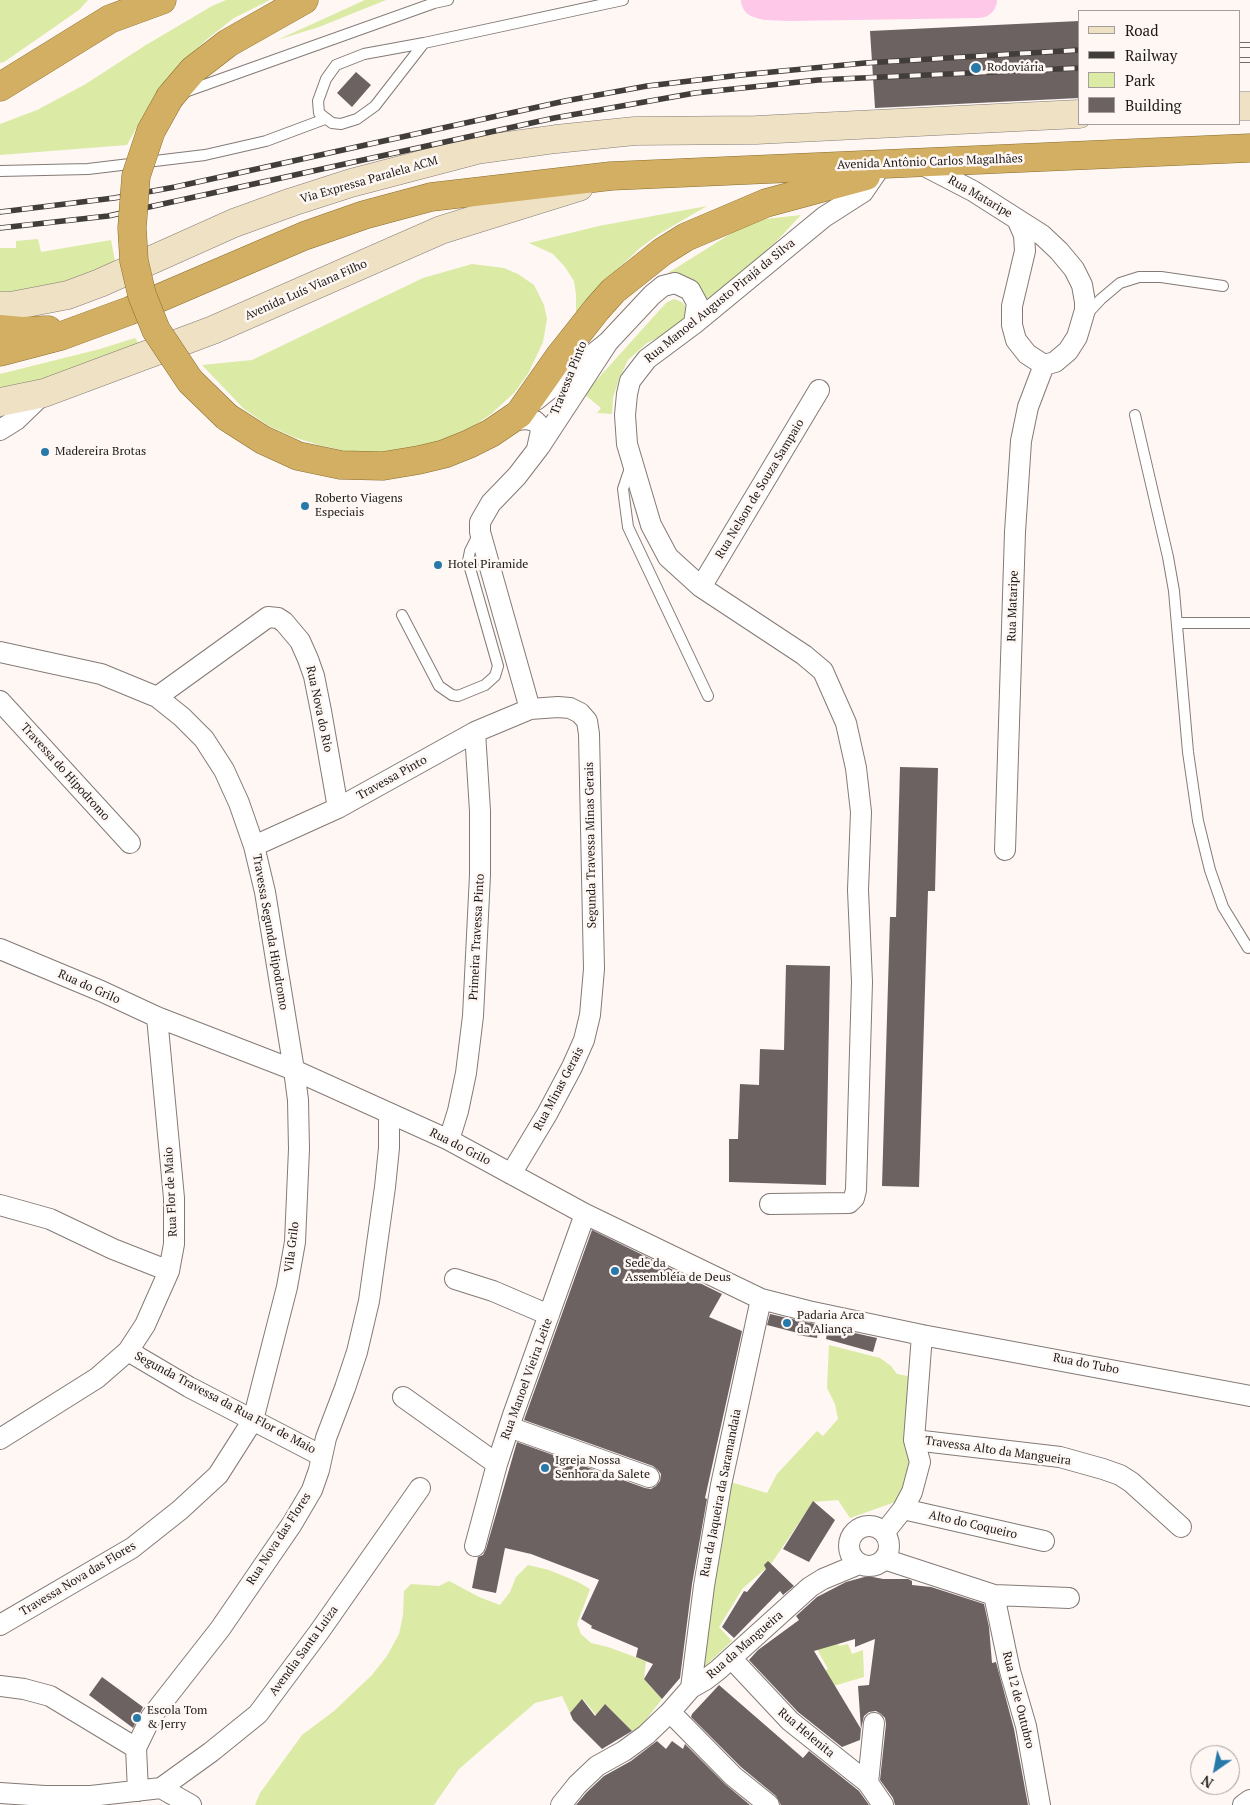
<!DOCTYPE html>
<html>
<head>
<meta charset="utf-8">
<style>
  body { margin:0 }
  #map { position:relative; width:1250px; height:1805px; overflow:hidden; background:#fef7f4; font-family:"PT Serif",serif }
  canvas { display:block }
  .legend { position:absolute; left:1078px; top:10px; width:162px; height:115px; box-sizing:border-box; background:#fef7f4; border:1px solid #a49e9c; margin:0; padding:6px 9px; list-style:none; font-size:15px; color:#1c1917 }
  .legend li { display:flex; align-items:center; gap:10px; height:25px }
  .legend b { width:25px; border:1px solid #a49e9c }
  .north { position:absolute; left:1190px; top:1745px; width:50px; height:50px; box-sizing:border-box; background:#fef7f4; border:1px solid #a49e9c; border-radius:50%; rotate:213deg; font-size:14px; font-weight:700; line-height:20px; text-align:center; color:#1c1917 }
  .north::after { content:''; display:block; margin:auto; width:18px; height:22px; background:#2779aa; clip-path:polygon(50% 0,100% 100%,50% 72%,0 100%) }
</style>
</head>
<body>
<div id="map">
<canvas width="1250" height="1805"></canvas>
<ul class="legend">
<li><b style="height:6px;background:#eee1c4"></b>Road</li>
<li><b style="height:6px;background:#413d3b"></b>Railway</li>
<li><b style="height:14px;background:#dbeaa5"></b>Park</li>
<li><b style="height:14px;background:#6c6262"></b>Building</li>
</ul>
<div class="north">N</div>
</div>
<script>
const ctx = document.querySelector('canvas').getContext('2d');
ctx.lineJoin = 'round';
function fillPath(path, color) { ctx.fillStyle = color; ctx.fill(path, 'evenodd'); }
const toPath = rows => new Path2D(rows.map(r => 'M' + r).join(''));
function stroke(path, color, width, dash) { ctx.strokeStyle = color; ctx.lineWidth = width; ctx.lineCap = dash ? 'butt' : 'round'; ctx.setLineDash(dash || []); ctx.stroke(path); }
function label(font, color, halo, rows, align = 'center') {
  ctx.font = font + ' "PT Serif",serif'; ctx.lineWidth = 5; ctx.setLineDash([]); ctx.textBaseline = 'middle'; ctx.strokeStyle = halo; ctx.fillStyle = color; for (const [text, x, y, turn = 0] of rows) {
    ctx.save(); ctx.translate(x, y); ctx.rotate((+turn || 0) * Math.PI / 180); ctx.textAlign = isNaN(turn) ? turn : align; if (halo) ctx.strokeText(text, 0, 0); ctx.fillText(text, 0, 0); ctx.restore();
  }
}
fillPath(toPath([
  [0,0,88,0,79,10,4,62,0,63],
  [226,0,270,0,234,18,206,40,171,74,143,116,127,145,0,155,0,124,37,110,84,85,146,45,212,6],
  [365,0,386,0,319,27,277,40],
  [707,206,659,234,640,248,605,281,576,321,576,295,574,281,565,267,553,254,529,243,599,226],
  [801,215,757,262,708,302,703,292,694,282,668,273,735,231,765,219],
  [38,239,41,252,111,240,116,266,91,276,6,295,0,292,0,248,16,248,16,241],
  [472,264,504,268,518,274,534,285,544,305,547,319,543,342,528,374,514,393,491,414,460,435,423,448,383,454,345,451,319,445,293,437,269,426,244,409,202,365,252,360,423,278],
  [674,299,682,302,686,307,687,314,684,323,675,329,647,343,628,360,619,379,613,398,612,414,597,413,601,408,584,394,666,303],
  [135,338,141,347,28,384,0,390,0,374,100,349],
  [829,1345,880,1358,891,1366,897,1374,913,1377,917,1463,898,1501,850,1518,838,1500,813,1502,771,1564,743,1588,719,1627,732,1641,702,1669,727,1481,767,1493,777,1474,817,1431,823,1436,838,1419,835,1404,827,1388],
  [528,1565,549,1570,578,1582,590,1589,577,1624,581,1634,591,1643,608,1647,646,1661,644,1679,662,1699,635,1734,605,1704,596,1715,583,1699,570,1713,562,1696,535,1703,459,1769,434,1805,255,1805,260,1793,302,1735,334,1711,372,1675,387,1656,399,1634,403,1615,404,1591,411,1584,439,1586,449,1581,479,1597,500,1605,510,1592,516,1577],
  [837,1640,839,1646,848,1644,852,1654,863,1650,864,1677,816,1691,808,1679,828,1669,817,1649]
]), '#dbeaa5');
stroke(toPath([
  [759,0,766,2,789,3,979,0]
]), '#fec8e9', 36);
fillPath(toPath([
  [1079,21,1079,98,875,108,870,31],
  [356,72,371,85,352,107,337,93],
  [900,767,938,768,935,891,928,891,919,1187,882,1186,890,917,896,917],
  [786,965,830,966,826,1185,729,1182,729,1139,738,1139,740,1084,759,1085,760,1049,784,1050],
  [592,1230,722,1294,709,1317,742,1331,705,1498,707,1499,692,1584,680,1678,662,1699,644,1679,653,1664,636,1657,638,1648,591,1628,592,1626,581,1619,599,1580,531,1554,505,1548,496,1593,472,1588,478,1557,483,1555,486,1549,517,1442,645,1488,651,1489,656,1486,660,1481,661,1474,658,1470,653,1466,524,1420],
  [770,1314,819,1325,817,1338,797,1335,798,1333,767,1325],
  [828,1327,877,1338,873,1352,826,1339],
  [813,1501,835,1520,809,1562,783,1549],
  [768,1561,794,1586,783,1595,780,1591,734,1638,722,1627,744,1591,747,1592,766,1569,764,1565],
  [868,1576,883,1579,908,1579,912,1581,912,1585,931,1587,984,1604,989,1627,992,1663,996,1662,1014,1729,1028,1805,895,1805,893,1798,880,1780,886,1724,885,1718,881,1714,876,1711,869,1712,864,1716,861,1729,858,1686,869,1685,875,1639,855,1647,855,1639,814,1651,861,1729,860,1740,842,1747,798,1712,749,1660,758,1650,799,1620,796,1616,817,1597,846,1582],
  [102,1677,143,1707,133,1728,89,1695],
  [719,1685,803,1758,809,1751,859,1791,869,1805,781,1805,776,1796,741,1767,691,1717,692,1714],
  [582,1699,595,1716,605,1704,632,1731,602,1749,573,1720,570,1713],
  [657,1741,666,1749,672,1741,683,1749,685,1744,725,1784,750,1805,576,1805,586,1793,604,1776,631,1761]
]), '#6c6262');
const service = toPath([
  [424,43,375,106,357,119,341,124,332,123,319,113,318,101,326,79,336,65,364,54,424,43,623,0],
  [182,93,434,3,448,0],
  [0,171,88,169,205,155,266,141,325,119],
  [1087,314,1101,299,1120,283,1139,277,1161,277,1223,286],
  [1135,415,1168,557,1174,591,1188,752,1198,821,1210,870,1223,907,1248,948],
  [631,465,623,489,628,527,708,696],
  [402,615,439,686,452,695,458,696,485,685,495,676,498,666,468,561,470,551,479,533],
  [1177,623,1250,623]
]);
const minor = toPath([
  [919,163,973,191,1042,235,1059,251,1074,269,1082,285,1085,302,1085,310,1077,337,1068,351,1055,362,1044,365,1028,407,1021,441,1015,532,1005,850],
  [1017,219,1024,235,1025,251,1012,306,1012,325,1016,340,1027,354,1044,365],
  [536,400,608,342,652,295,663,286,675,283,690,290,697,303,694,324],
  [508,421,526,419,535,421,539,425,541,431,537,449],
  [0,430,16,420,44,393],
  [701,587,819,390],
  [0,652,101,674,157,697,182,717,204,739,224,770,239,803,254,846,265,892,294,1070,298,1100,299,1149,295,1242,287,1287,253,1420,218,1475,180,1510,132,1548,0,1625],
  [157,697,268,617,278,618,284,622,300,641,308,659,314,676,321,711,338,808],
  [0,701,130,843],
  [530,709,480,532,480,522,491,503,517,476,540,446,608,342],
  [254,846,338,808,475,732,530,709,558,707,570,708,580,713,587,721,589,734,594,969,590,1015,584,1040,572,1067,547,1114,511,1174],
  [0,949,101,991,157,1017,294,1070,449,1140,585,1214,761,1299,808,1311,922,1335,1250,1396],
  [449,1140,458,1111,466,1073,473,1016,480,875,480,811,475,732],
  [770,1204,849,1203,854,1198,856,1190,862,982,858,890,861,812,856,768,846,723,823,671,804,655,701,587,668,557,651,525,627,444,625,415,627,394,630,381,647,359,694,324,824,217,863,192,876,173],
  [0,1205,50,1219,113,1249,169,1271],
  [455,1279,493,1291,549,1315],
  [128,1351,189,1387,322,1456],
  [403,1397,497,1464],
  [509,1427,649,1477],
  [0,1439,97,1378,128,1351,145,1325,169,1271,174,1244,174,1198,157,1017],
  [914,1440,1060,1457,1103,1469,1120,1475,1131,1482,1181,1527],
  [903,1509,1044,1541],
  '849 1546a20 20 0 1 1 40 0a20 20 0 1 1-40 0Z',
  [884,1533,903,1509,912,1492,920,1462,914,1440,922,1335],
  [475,1546,497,1464,513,1415,585,1214],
  [884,1559,994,1595,1069,1598],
  [994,1595,1010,1671,1026,1726,1040,1805],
  [731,1658,790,1721,868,1783,883,1805],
  [0,1686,24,1689,50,1696,136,1748],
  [691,1688,704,1586,721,1485,761,1299],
  [670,1712,733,1776,769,1805],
  [868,1783,874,1723],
  [161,1788,211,1752,258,1714,319,1632,420,1488],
  [138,1791,136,1748,151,1717,220,1629,292,1524,312,1490,319,1470,326,1438,345,1388,357,1352,369,1301,385,1187,389,1148,389,1113],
  [0,1793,45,1796,91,1796,161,1788,191,1805],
  [561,1805,577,1785,597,1766,624,1751,646,1735,670,1712,691,1688,705,1680,718,1670,810,1587,823,1579,859,1564],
  [1243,1805,1250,1800]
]);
const secondary = toPath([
  [1239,106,1250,106],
  [0,306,11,306,68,295,100,283,234,223,292,202,351,183,477,150,556,139,635,131,756,130,1079,114],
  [0,402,44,393,213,330,441,230,579,187]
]);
const trunk = toPath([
  [0,87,110,19,162,0],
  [170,97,193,70,228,43,304,0],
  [0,329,21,331,48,330],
  [0,352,61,336,129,311,304,236,364,215,431,197,611,176,1250,148],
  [227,417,263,440,298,456,341,465,383,466,419,460,444,454,469,444,491,433,519,414,559,357,597,309,613,291,662,252,686,237,766,203,866,176]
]);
stroke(service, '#847a75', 12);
stroke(minor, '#847a75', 22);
stroke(secondary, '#847a75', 29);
stroke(trunk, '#8a6e2e', 29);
stroke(service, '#fff', 10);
stroke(minor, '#fff', 20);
stroke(secondary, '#eee1c4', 28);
stroke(trunk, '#d2af62', 28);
const rail = toPath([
  [1239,45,1250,45],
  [1239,60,1250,60],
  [0,212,114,198,175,187,565,101,647,86,741,75,865,63,1079,50],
  [0,228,108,216,554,118,695,93,818,80,1079,68]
]);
stroke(rail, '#413d3b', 5.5);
stroke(rail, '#fef7f4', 4, [11]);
const trunkBridge = toPath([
  [170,97,151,131,136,176,132,228,134,261,142,295,156,330,190,381,227,417]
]);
stroke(trunkBridge, '#8a6e2e', 29, []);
stroke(trunkBridge, '#d2af62', 28);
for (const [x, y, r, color] of [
  [976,68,6,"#2779aa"],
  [45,452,5,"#2779aa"],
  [305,506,5,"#2779aa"],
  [438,565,5,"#2779aa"],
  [615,1271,5,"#2779aa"],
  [787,1323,5,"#2779aa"],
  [545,1468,5,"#2779aa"],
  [137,1718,5,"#2779aa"]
]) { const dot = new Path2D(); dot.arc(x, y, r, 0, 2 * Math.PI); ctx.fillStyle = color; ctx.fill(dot); stroke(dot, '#fef7f4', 2); }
label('12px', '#1c1917', '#fef7f4', [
  ["Rodoviária",987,68],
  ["Madereira Brotas",55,452],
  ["Roberto Viagens",315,499],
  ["Especiais",315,513],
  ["Hotel Piramide",448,565],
  ["Sede da",625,1264],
  ["Assembléia de Deus",625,1278],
  ["Padaria Arca",797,1316],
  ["da Aliança",797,1330],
  ["Igreja Nossa",555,1461],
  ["Senhora da Salete",555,1475],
  ["Escola Tom",147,1711],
  ["& Jerry",147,1725]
], 'left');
label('12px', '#1c1917', '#fef7f4', [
  ["Avenida Antônio Carlos Magalhães",930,162,-2],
  ["Via Expressa Paralela ACM",369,180,-16],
  ["Rua Mataripe",980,197,30],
  ["Avenida Luís Viana Filho",306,290,-24],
  ["Rua Manoel Augusto Pirajá da Silva",720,301,-39],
  ["Travessa Pinto",569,378,-68],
  ["Rua Nelson de Souza Sampaio",760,489,-59],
  ["Rua Mataripe",1013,606,-88],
  ["Rua Nova do Rio",319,709,78],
  ["Travessa do Hipodromo",65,772,48],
  ["Travessa Pinto",392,778,-29],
  ["Segunda Travessa Minas Gerais",591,845,-91],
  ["Travessa Segunda Hipodromo",270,932,80],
  ["Primeira Travessa Pinto",477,937,-87],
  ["Rua do Grilo",89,987,24],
  ["Rua Minas Gerais",559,1089,-62],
  ["Rua do Grilo",460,1147,27],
  ["Rua Flor de Maio",171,1192,-93],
  ["Vila Grilo",292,1247,-83],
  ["Rua do Tubo",1086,1364,11],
  ["Rua Manoel Vieira Leite",527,1379,-70],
  ["Segunda Travessa da Rua Flor de Maio",225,1403,28],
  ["Travessa Alto da Mangueira",998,1451,8],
  ["Rua da Jaqueira da Saramandaia",721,1493,-79],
  ["Alto do Coqueiro",973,1525,13],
  ["Rua Nova das Flores",279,1539,-57],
  ["Travessa Nova das Flores",78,1579,-31],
  ["Rua da Mangueira",745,1645,-41],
  ["Avendia Santa Luiza",304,1651,-54],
  ["Rua 12 de Outubro",1018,1700,76],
  ["Rua Helenita",806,1733,40]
]);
</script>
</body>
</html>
